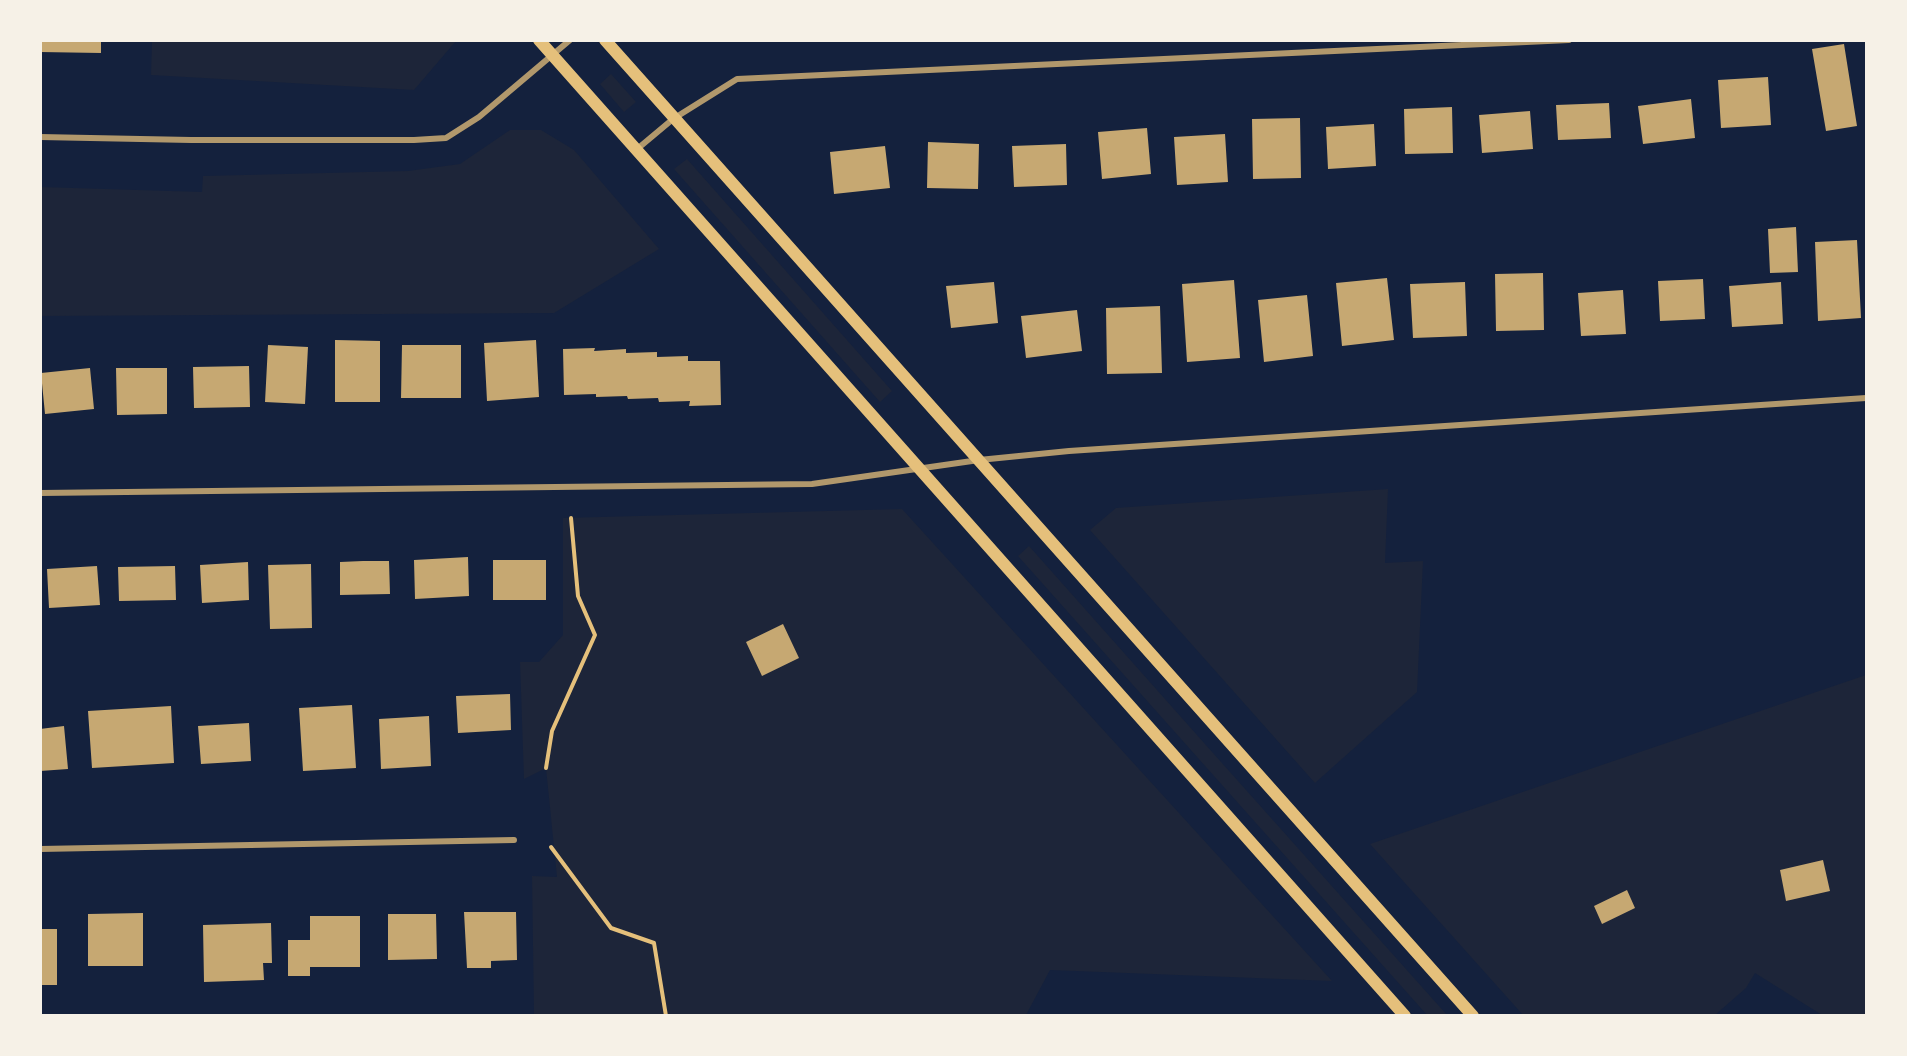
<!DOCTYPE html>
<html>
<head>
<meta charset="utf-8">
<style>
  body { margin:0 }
  #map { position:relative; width:1907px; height:1056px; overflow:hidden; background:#14213d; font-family:Literata,serif }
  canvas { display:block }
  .frame { position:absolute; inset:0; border:42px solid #f6f1e7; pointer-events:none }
</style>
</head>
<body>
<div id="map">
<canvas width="1907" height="1056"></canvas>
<div class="frame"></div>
</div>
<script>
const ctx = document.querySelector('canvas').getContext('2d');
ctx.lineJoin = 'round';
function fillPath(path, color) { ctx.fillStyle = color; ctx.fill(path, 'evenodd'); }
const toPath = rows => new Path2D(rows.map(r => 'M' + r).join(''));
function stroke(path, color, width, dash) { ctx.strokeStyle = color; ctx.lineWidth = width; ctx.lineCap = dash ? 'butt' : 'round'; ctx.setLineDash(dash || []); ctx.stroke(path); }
fillPath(toPath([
  [152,41,152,40,456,41,414,90,151,75],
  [611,74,636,102,624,112,600,84],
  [510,130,541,130,574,150,659,249,554,313,41,316,41,187,202,192,203,176,408,171,460,164],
  [687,159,892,391,880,402,674,169],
  [1388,489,1385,563,1423,561,1417,692,1315,783,1090,530,1116,508],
  [902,509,1332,981,1050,970,1026,1015,534,1015,532,876,557,877,546,768,524,779,520,662,539,662,563,635,563,518],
  [1029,546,1213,753,1447,1015,1427,1015,1018,556],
  [1866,675,1866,1015,1822,1015,1755,973,1746,988,1715,1015,1523,1015,1370,844]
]), '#1d2539');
fillPath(toPath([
  [40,40,101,40,101,53,40,52],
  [1844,44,1857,126,1826,131,1812,49],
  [1768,77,1771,125,1721,128,1718,80],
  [1691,99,1695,138,1643,144,1638,106],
  [1609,103,1611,138,1558,140,1556,105],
  [1452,107,1453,153,1405,154,1404,109],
  [1530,111,1533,149,1482,153,1479,115],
  [1300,118,1301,178,1253,179,1252,119],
  [1374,124,1376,166,1328,169,1326,127],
  [1147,128,1151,174,1102,179,1098,132],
  [1225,134,1228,182,1177,185,1174,137],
  [928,142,979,144,978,189,927,188],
  [1066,144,1067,185,1014,187,1012,146],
  [885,146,890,188,834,194,830,152],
  [1796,227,1798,272,1770,273,1768,229],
  [1857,240,1861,318,1818,321,1815,242],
  [1543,273,1544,330,1496,331,1495,274],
  [1387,278,1394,340,1342,346,1336,283],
  [1703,279,1705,319,1660,321,1658,281],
  [1234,280,1240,358,1187,362,1182,284],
  [994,282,998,323,951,328,946,286],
  [1465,282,1467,336,1413,338,1410,284],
  [1781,282,1783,324,1732,327,1729,286],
  [1623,290,1626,334,1581,336,1578,293],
  [1307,295,1313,356,1264,362,1258,300],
  [1160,306,1162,373,1107,374,1106,308],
  [1077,310,1082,351,1026,358,1021,316],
  [335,340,380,341,380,402,335,402],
  [536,340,539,397,487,401,484,343],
  [268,345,308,347,305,404,265,402],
  [402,345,461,345,461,398,401,398],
  [595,348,594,351,626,349,626,353,657,352,657,357,688,356,688,361,720,361,721,405,689,406,690,401,659,402,658,398,628,399,627,396,596,397,596,394,564,395,563,349],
  [249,366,250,407,194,408,193,367],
  [90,368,94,409,45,414,41,373],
  [116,368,167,368,167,414,117,415],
  [468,557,469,596,415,599,414,560],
  [493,560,546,560,546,600,493,600],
  [363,561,389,561,390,594,340,595,340,562],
  [248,562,249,600,202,603,200,565],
  [311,564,312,628,270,629,268,565],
  [97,566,100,605,49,608,47,569],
  [175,566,176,600,119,601,118,567],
  [783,624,799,658,762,676,746,642],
  [510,694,511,730,458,733,456,696],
  [352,705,356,768,303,771,299,708],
  [171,706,174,763,92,768,88,711],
  [429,716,431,766,381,769,379,719],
  [249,723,251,761,201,764,198,726],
  [64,726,68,769,40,771,40,729],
  [1823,860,1830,891,1786,901,1780,870],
  [1627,890,1635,908,1602,924,1594,906],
  [464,912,516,912,517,960,491,961,491,968,467,968],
  [143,913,143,966,88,966,88,914],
  [388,914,436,914,437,959,388,960],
  [310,916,360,916,360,967,310,967,310,976,288,976,288,940,310,940],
  [271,923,272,963,263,963,264,980,204,982,203,925],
  [40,929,57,929,57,985,40,985]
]), '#c6a872');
stroke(toPath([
  [546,768,552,731,595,635,578,596,571,518],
  [551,847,611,928,654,943,666,1016]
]), '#e5c07b', 4);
stroke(toPath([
  [40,137,191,140,414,140,446,138,479,117,570,40],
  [636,150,673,119,737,79,1569,40],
  [40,493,812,484,979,460,1069,451,1866,398],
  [40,849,514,840]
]), '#b1986c', 6);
stroke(toPath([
  [539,40,1405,1016],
  [605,40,1473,1016]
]), '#e5c07b', 12);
</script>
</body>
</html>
